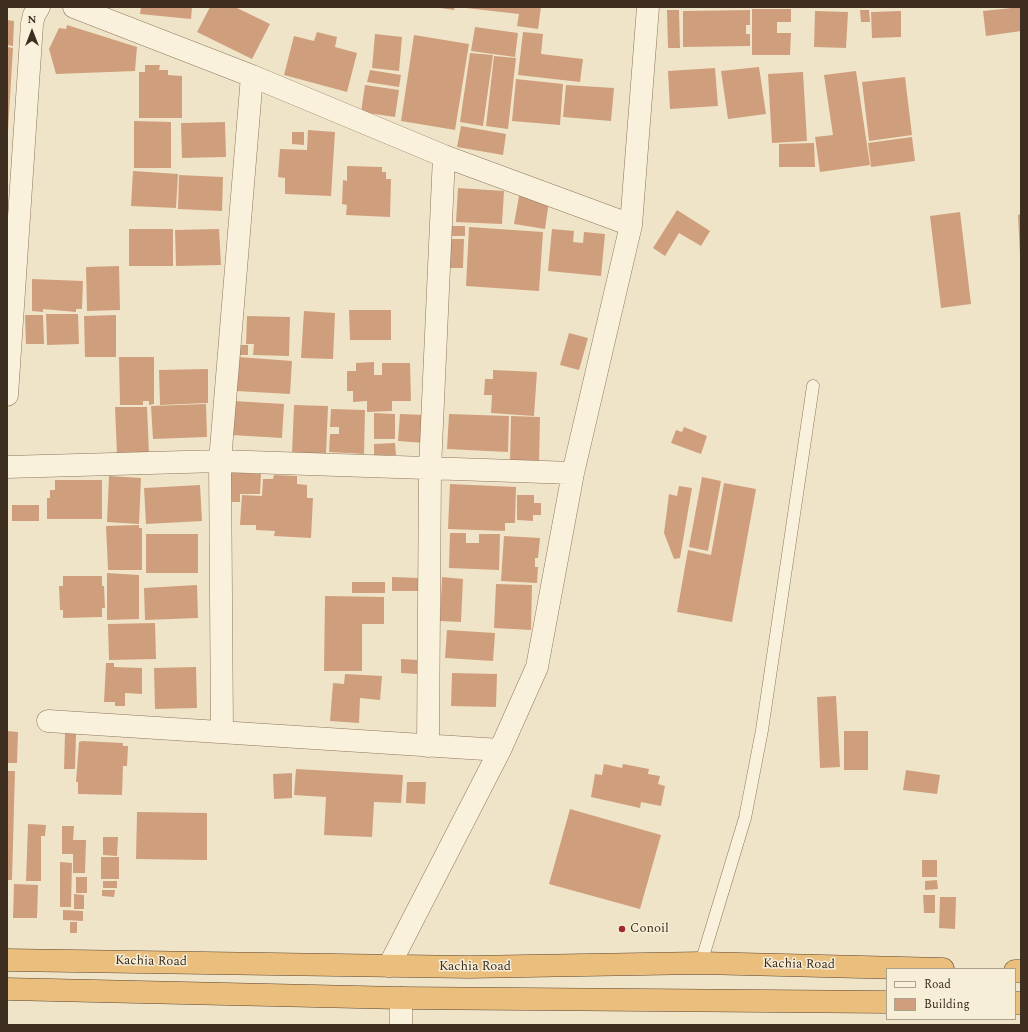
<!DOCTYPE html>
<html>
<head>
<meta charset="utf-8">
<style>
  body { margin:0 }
  #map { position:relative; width:1028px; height:1032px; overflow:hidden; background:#f0e4c8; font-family:Spectral,serif }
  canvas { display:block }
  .frame { position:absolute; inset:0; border:8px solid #3d2e20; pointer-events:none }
  .legend { position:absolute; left:886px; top:968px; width:130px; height:52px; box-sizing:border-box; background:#f7eed8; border:1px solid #ada18e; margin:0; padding:5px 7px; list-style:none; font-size:12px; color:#3d2e20 }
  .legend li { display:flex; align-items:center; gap:8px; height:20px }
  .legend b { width:20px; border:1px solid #ada18e }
  .north { position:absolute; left:12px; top:12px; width:40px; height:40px; -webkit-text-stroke:3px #f7eed8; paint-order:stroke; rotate:0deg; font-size:11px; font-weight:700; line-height:16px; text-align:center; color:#3d2e20 }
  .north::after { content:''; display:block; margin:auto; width:14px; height:18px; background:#3d2e20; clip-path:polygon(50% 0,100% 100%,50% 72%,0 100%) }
</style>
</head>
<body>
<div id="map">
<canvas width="1028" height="1032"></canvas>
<div class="frame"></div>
<ul class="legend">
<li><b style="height:5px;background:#faf1dc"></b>Road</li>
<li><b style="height:11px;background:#cf9f7d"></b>Building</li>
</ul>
<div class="north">N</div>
</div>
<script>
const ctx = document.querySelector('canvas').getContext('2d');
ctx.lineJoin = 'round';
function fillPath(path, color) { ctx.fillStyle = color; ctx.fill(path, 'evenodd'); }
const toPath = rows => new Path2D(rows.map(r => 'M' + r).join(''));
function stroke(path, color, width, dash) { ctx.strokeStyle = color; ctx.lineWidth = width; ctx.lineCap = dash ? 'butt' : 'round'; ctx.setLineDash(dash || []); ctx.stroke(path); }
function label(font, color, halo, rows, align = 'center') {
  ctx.font = font + ' Spectral,serif'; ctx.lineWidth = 3; ctx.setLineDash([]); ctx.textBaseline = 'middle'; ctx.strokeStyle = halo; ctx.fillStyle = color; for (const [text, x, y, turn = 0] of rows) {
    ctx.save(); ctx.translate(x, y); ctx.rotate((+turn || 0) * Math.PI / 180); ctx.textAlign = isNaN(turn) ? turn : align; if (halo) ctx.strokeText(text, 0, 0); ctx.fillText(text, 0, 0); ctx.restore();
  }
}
fillPath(toPath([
  [141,7,192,7,191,19,140,14],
  [210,7,235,7,270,24,252,59,197,32],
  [434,7,455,7,454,10],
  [457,7,541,7,538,29,517,26,519,14],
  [1021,7,1021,31,986,36,983,11],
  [752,9,791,9,791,22,777,22,777,33,791,33,790,55,752,55],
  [667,10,679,10,680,48,668,48],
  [750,10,750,25,746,25,746,34,750,34,750,46,683,47,683,11],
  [860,10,869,10,870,22,861,22],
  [815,11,848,12,846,48,814,47],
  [901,11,901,37,872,38,871,12],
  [7,20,14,21,13,46,7,45],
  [67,25,137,47,135,71,56,74,49,49,59,28,66,29],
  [475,27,518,33,515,57,471,51],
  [317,32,337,37,335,47,357,53,347,92,284,75,294,36,314,41],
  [523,32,543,34,541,54,583,59,580,82,518,75],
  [375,34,402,37,399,71,372,68],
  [414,35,469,44,455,130,401,121],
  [7,47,13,48,8,130,7,130],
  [470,53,493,55,483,126,460,122],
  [494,56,516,58,508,129,486,126],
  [145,65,160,65,159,70,168,70,168,75,182,76,182,118,139,118,139,72,145,72],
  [759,67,766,114,728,119,721,71],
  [715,68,718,106,670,109,668,71],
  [370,70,401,75,399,87,367,82],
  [856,71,870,165,820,172,815,137,833,135,824,75],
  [803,72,807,141,772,143,768,74],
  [905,77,912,135,869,141,862,82],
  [516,79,563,84,560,125,512,121],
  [365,85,399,90,395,117,361,112],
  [566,85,614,88,611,121,563,117],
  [134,121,171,122,171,168,134,168],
  [225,122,226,157,182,158,181,123],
  [461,126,506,134,503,155,457,147],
  [308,130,335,132,331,196,285,194,285,178,278,177,280,149,307,150],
  [292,132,304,132,304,145,292,144],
  [912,137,915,161,871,167,868,143],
  [814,143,815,167,779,167,779,144],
  [347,166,382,167,382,172,386,172,386,179,391,179,390,217,346,215,347,205,342,204,343,180,347,181],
  [133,171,178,174,176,208,131,206],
  [179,175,223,177,222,211,178,209],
  [458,188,504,191,502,224,456,222],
  [519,196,549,201,545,229,514,224],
  [677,210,710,231,701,246,679,233,665,256,653,248],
  [960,212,971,304,941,308,930,216],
  [1021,214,1021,256,1020,256,1018,215],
  [450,226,465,226,465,236,450,236],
  [469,227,543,232,539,291,466,286],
  [129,229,173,229,173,266,129,266],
  [219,229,221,265,176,266,175,230],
  [552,229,574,231,573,242,583,243,584,232,605,234,601,276,548,271],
  [450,239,464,239,463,268,448,268],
  [119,266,120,310,87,311,86,267],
  [32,279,83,281,82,309,76,309,76,312,43,309,43,312,32,311],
  [349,310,391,310,391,340,350,340],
  [304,311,335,313,333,359,301,358],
  [46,314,78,314,79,344,47,345],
  [25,315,43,315,44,344,26,344],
  [116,315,116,357,85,357,84,316],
  [247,316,290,317,289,356,253,355,254,344,246,344],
  [569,333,588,338,579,370,560,365],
  [235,345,248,345,248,355,235,355],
  [119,357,154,357,154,404,149,405,149,401,143,401,143,405,120,405],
  [239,357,292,361,290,394,236,391],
  [374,362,374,375,382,375,382,363,410,363,411,401,392,401,392,411,367,412,367,401,353,402,353,391,347,391,347,371,356,371,356,363],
  [208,369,208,403,160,405,159,370],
  [493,370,537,372,534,416,491,413,492,395,484,395,485,379,493,379],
  [233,401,284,404,282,438,231,435],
  [206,404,207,437,153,439,151,406],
  [294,405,328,406,326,455,292,454],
  [115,407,147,407,149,454,117,455],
  [331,409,365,410,364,454,329,452,330,434,339,434,339,427,330,427],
  [374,413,395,414,395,439,374,439],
  [400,414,426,415,424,443,398,441],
  [449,414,509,416,508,452,447,449],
  [511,416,540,417,539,464,510,463],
  [684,427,707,436,701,454,671,443,676,430,682,432],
  [395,443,396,455,374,456,374,444],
  [226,472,261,474,260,494,240,494,240,502,225,502],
  [274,475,297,476,297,484,307,485,307,498,313,498,311,538,274,536,275,531,256,530,256,525,240,525,242,495,262,496,263,479,273,479],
  [109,476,141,478,139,524,107,522],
  [702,477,721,481,708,551,689,547],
  [55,480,102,480,102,519,47,519,47,498,50,498,50,490,55,490],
  [724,483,756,489,732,622,677,612,688,550,711,555],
  [450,484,516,487,515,523,505,523,505,531,448,529],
  [200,485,202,521,146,524,144,488],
  [679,486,692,488,680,558,674,559,664,533,669,494,677,496],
  [517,495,534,495,534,503,541,503,541,515,533,515,533,521,517,520],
  [12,505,39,505,39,521,12,521],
  [139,525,139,528,142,528,142,570,108,570,106,526],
  [450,533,466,533,466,543,479,543,479,534,500,534,499,570,449,568],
  [146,534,198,534,198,573,146,573],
  [504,536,540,538,538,558,535,558,535,567,538,567,537,583,501,581],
  [107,573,139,575,139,619,107,620],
  [63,576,102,576,102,586,104,586,105,608,102,608,102,617,63,618,63,610,60,610,59,586,63,586],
  [392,577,419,578,419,591,392,591],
  [442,577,463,579,461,622,440,621],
  [352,582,385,582,385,593,352,593],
  [496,584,532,585,531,630,494,628],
  [197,585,198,618,145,620,144,588],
  [325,596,384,597,384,624,362,624,362,671,324,671],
  [155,623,156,659,109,660,108,624],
  [447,630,495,633,493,661,445,658],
  [401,659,418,660,417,674,401,673],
  [106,663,114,663,114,667,142,668,142,694,125,693,125,706,115,706,115,702,104,702],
  [196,667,197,708,155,709,154,668],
  [452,673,497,674,496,707,451,706],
  [345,674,382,676,380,700,360,698,359,723,330,721,333,683,344,684],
  [836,696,840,767,820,768,817,697],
  [7,731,18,732,17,763,7,763],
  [844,731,868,731,868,770,844,770],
  [65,733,76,734,75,769,64,769],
  [82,741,123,743,123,746,128,746,127,766,123,766,122,795,78,794,78,782,76,782,79,742],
  [604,764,622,768,623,764,649,769,648,774,660,776,658,784,665,786,661,806,641,802,640,808,591,797,595,774,602,775],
  [296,769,403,775,401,803,374,802,372,837,324,835,326,797,294,795],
  [906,770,940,775,937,794,903,790],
  [7,771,15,771,12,880,7,880],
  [292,773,292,798,274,799,273,774],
  [407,782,426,782,425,804,406,803],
  [570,809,661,835,640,909,549,884],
  [137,812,207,813,207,860,136,859],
  [28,824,46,825,45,836,41,836,41,881,26,881],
  [62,826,74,826,73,840,86,840,85,873,73,873,73,854,62,854],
  [103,837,118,837,117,856,103,855],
  [101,857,119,857,119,879,101,879],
  [922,860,937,860,937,877,922,877],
  [60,862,72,863,71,907,60,907],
  [76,877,87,877,87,893,76,893],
  [937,880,938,889,925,890,925,881],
  [103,881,117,881,117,888,103,888],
  [14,884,38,885,37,918,13,918],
  [102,890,115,890,114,897,102,896],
  [74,894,84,895,84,909,74,909],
  [923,895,935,895,935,913,924,913],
  [940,897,956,897,955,929,939,928],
  [63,910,83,911,83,921,63,920],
  [70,922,77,922,77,933,70,933]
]), '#cf9f7d');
const service = toPath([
  [701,963,745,818,762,730,813,386]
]);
const minor = toPath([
  [74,7,252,76,444,156,631,225],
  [7,395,32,24,34,15,39,7],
  [7,467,220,461,573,473],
  [48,721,500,750],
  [222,732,220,461,252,76],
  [428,746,430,468,444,156],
  [389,966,500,750,537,667,573,473,631,225,648,7],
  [401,998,401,1025]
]);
const trunk = toPath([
  [7,960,469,967,701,963,943,969],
  [1015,971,1021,971],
  [7,989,401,998,887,1002],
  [1015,1003,1021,1003]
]);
stroke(service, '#8d765c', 13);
stroke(minor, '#8d765c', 23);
stroke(trunk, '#5b4430', 23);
stroke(service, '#faf1dc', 12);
stroke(minor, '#faf1dc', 22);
stroke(trunk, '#eabe7c', 22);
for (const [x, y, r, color] of [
  [622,929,4,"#9e2a2b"]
]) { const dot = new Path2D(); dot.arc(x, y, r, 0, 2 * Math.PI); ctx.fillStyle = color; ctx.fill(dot); stroke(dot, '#f7eed8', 1.5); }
label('13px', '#3d2e20', '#f7eed8', [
  ["Conoil",630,929]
], 'left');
label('13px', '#3d2e20', '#f7eed8', [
  ["Kachia Road",151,962,1],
  ["Kachia Road",799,965,1],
  ["Kachia Road",475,967]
]);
</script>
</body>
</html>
